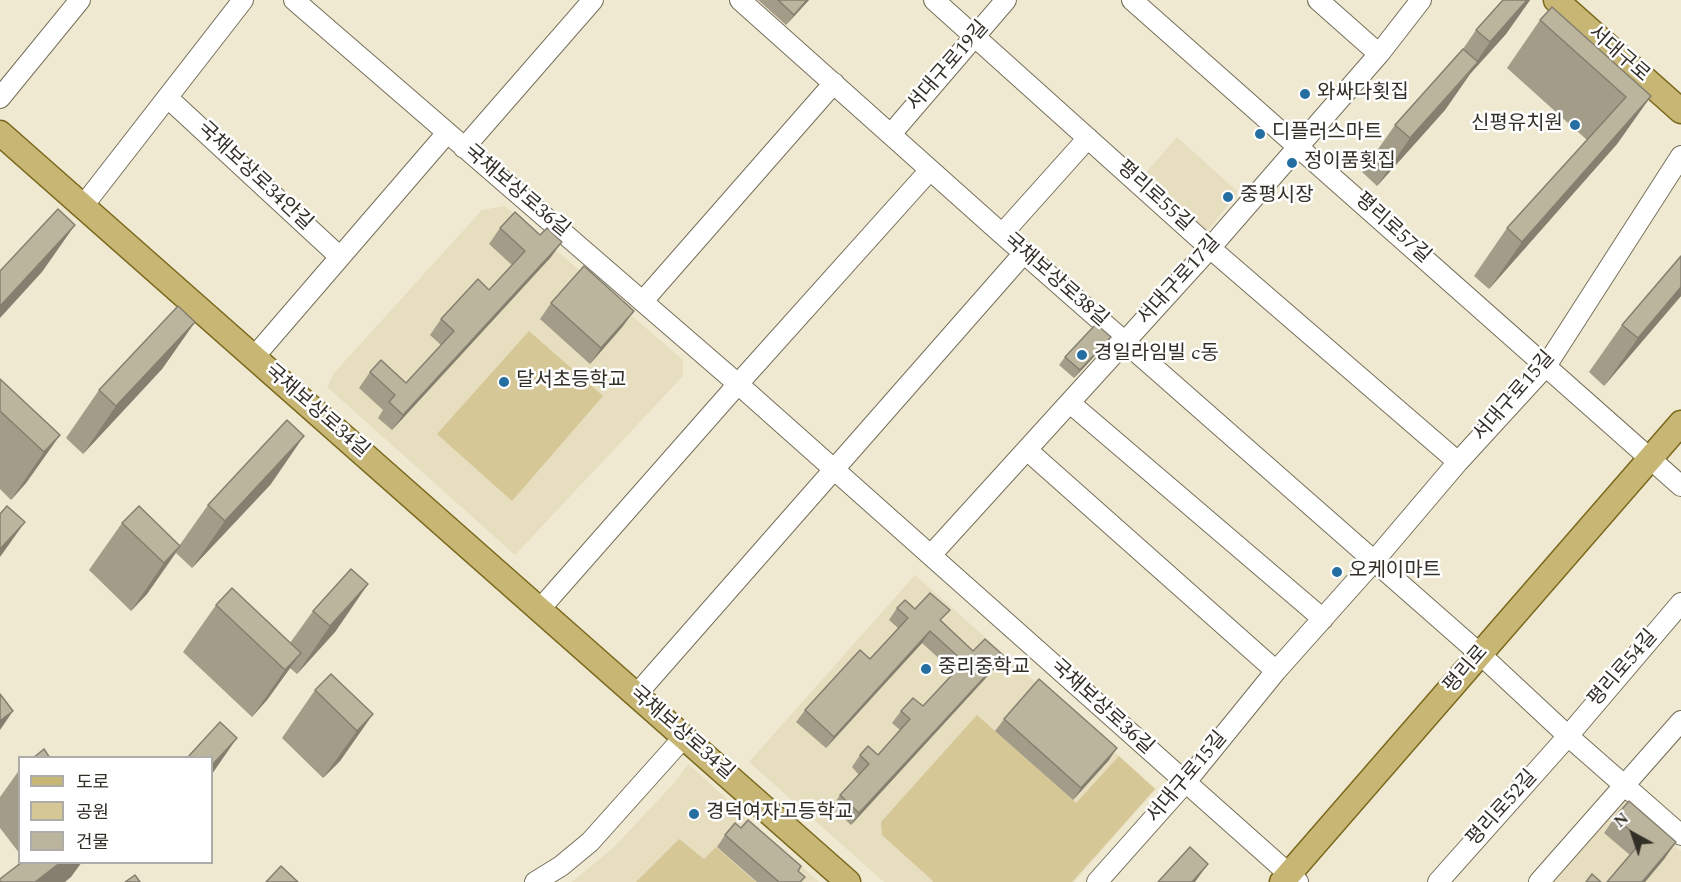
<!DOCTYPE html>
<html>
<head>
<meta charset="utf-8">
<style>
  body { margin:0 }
  #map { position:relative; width:1681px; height:882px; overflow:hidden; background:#f0e9d1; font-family:Spectral,"Noto Sans KR",serif }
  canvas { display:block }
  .legend { position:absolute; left:18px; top:756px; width:195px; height:108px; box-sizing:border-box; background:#fff; border:2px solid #adaca8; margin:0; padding:8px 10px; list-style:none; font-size:18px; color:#322f26 }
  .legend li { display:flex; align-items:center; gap:12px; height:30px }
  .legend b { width:30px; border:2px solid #adaca8 }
  .north { position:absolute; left:1603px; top:804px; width:60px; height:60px; -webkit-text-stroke:4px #fff; paint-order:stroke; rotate:320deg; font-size:16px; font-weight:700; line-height:24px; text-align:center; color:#322f26 }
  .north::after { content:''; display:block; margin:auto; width:21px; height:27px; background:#322f26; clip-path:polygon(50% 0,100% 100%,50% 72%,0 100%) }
</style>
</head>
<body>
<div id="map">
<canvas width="1681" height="882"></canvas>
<ul class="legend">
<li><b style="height:8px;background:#c7b674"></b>도로</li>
<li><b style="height:16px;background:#d5c796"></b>공원</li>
<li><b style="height:16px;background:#bcb59e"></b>건물</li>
</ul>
<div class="north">N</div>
</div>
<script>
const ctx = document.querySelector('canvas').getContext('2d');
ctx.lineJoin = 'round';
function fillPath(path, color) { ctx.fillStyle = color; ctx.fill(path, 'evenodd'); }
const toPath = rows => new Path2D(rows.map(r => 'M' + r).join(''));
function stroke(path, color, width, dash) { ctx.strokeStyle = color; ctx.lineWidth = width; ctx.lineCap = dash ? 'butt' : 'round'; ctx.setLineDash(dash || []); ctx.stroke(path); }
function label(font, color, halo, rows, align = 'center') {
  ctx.font = font + ' Spectral,"Noto Sans KR",serif'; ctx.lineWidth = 5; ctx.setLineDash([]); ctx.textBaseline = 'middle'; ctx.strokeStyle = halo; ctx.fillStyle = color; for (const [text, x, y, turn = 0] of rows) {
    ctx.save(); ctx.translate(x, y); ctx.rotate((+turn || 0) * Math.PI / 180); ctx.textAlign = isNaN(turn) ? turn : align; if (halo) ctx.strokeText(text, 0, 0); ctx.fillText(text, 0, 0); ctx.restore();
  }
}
fillPath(toPath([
  [1177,137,1238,192,1206,233,1142,177],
  [505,206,683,360,683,376,515,555,327,387,334,373,482,210],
  [915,575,1156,789,1074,882,884,882,749,762],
  [688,764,819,882,572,882,614,847,676,781],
  [1623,800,1681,851,1681,882,1551,882]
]), '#e7debf');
fillPath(toPath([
  [529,331,603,396,512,501,437,434],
  [977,715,1076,803,1119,756,1155,789,1072,882,932,882,933,881,882,835,881,822],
  [679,839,704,859,716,847,756,882,636,882]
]), '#d5c796');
const minor = toPath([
  [294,0,738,384,1298,882],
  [740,0,1002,234,1480,654,1568,736,1681,835],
  [934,0,1210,248,1458,462],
  [1132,0,1681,486],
  [1318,0,1379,54],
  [0,98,80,0],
  [168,98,340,257],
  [891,134,1006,0],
  [464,148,593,0],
  [83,206,243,0],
  [1002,234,1088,138],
  [643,301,834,83],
  [254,357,447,133],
  [1070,403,1323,619],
  [1027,450,1276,671],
  [931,555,1210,248,1379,54,1421,0],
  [540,609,738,384,930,170],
  [636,695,1024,253],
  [535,882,561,866,590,842,684,737],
  [1097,882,1185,783,1276,671,1374,561,1458,462,1546,366,1681,156],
  [1438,882,1568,736,1681,603],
  [1539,882,1681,721]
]);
const major = toPath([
  [1556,0,1681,111],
  [0,133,848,882],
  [1282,882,1681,423]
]);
stroke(minor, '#76705b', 22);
stroke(major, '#7a681d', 27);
stroke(minor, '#fff', 20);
stroke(major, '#c7b674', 24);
fillPath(toPath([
  [758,0,809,0,786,25],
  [1503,0,1530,0,1506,34,1470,74,1445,110,1377,186,1362,172,1395,125,1463,49,1476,30],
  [1540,20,1651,96,1617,144,1489,289,1474,276,1507,228,1587,140,1507,68],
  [500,228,551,257,392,430,378,418,383,410,359,388,370,372,406,383,441,345,430,335,441,319,489,290,512,265,489,244],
  [1681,256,1681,296,1604,386,1589,372,1622,325],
  [551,303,623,326,590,364,540,319],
  [195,322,162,369,83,454,66,438,99,390],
  [1111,337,1105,345,1074,378,1059,365,1065,357],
  [0,379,60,435,26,483,11,500,0,489],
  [271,484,192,568,176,553,147,594,131,611,89,570,122,523,179,546,208,505],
  [368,584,335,632,297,674,290,668,267,700,252,717,183,652,216,605,290,643,313,611],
  [897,608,915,609,942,621,973,651,1004,656,995,668,851,825,832,807,840,795,859,775,852,767,860,755,878,755,900,730,892,723,901,711,923,706,954,672,922,643,826,748,796,722,805,710,870,659,898,628,889,620],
  [315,690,373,714,340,761,323,778,282,738],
  [1004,719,1109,760,1073,800,995,731],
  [20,769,20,854,0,828,0,797],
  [1615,817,1665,858,1645,882,1607,882,1630,855,1604,833],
  [741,828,801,866,798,871,801,882,757,882,717,847,725,835]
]), '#a29c88');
fillPath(toPath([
  [807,0,809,0,786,25,794,15],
  [1527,0,1530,0,1506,34,1470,74,1445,110,1377,186,1410,138,1466,77,1490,42],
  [1651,96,1617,144,1489,289,1522,242],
  [75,225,42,272,0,318,0,306],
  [562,242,551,257,392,430,403,415],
  [1681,287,1681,296,1604,386,1638,338],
  [634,311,623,326,590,364,601,348],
  [195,322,162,369,83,454,116,406],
  [1111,337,1105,345,1074,378,1080,370],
  [60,435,26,483,11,500,44,452],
  [304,436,271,484,192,568,225,521],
  [25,522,0,557,0,549],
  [180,546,147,594,131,611,164,563],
  [368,584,335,632,297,674,330,626],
  [930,631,922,643,826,748,834,737],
  [301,653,267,700,252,717,285,670],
  [1004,656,995,668,851,825,859,813],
  [13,711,0,730,0,721],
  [373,714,340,761,323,778,357,731],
  [237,738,212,774,212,765],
  [1117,748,1109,760,1073,800,1081,788],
  [1676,842,1665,858,1645,882,1642,882],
  [61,862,82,862,71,877,65,882,35,882],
  [1208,864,1195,882,1192,882]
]), '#847f6f');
const building = toPath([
  [778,0,807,0,794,15,778,0],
  [1503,0,1527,0,1490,42,1476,30,1503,0],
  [1552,7,1651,96,1522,242,1507,228,1626,97,1540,20,1552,7],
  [1463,49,1478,62,1410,138,1395,125,1463,49],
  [58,209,75,225,0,306,0,271,58,209],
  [515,212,540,235,547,228,562,242,403,415,389,402,395,395,370,372,381,360,406,383,454,331,441,319,478,279,489,290,525,251,500,228,515,212],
  [1681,256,1681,287,1638,338,1622,325,1681,256],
  [584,266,634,311,601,348,551,303,584,266],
  [178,306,195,322,116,406,99,390,178,306],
  [1096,324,1111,337,1080,370,1065,357,1096,324],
  [0,379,60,435,44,452,0,411,0,379],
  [287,420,304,436,225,521,208,505,287,420],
  [7,506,25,522,0,549,0,514,7,506],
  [139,506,180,546,164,563,122,523,139,506],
  [351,569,368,584,330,626,313,611,351,569],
  [232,588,301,653,285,670,216,605,232,588],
  [930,593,950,610,940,620,973,651,985,639,1004,656,859,813,840,795,869,764,860,755,868,746,878,755,910,719,901,711,913,698,923,706,964,662,930,631,834,737,805,710,860,650,870,659,908,618,897,608,905,600,915,609,930,593],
  [331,674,373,714,357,731,315,690,331,674],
  [1039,679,1117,748,1081,788,1004,719,1039,679],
  [0,694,13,711,0,721,0,694],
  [220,722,237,738,212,765,212,758,187,758,220,722],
  [44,749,50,758,33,758,44,749],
  [1629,801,1676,842,1642,882,1607,882,1642,841,1615,817,1629,801],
  [748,820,801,866,798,871,805,877,800,882,779,882,725,835,735,823,741,828,748,820],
  [1190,847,1208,864,1192,882,1158,882,1190,847],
  [22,862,61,862,35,882,0,882,0,879,22,862],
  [281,866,298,882,266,882,281,866],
  [1592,874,1601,882,1586,882,1592,874],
  [135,875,140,882,125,882,135,875]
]);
fillPath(building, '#bcb59e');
stroke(building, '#847f6f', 1.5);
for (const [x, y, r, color] of [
  [1305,94,6,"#256ea1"],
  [1575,125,6,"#256ea1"],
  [1260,134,6,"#256ea1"],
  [1292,163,6,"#256ea1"],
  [1228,197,6,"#256ea1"],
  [1082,355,6,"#256ea1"],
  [504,382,6,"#256ea1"],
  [1337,572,6,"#256ea1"],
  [926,669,6,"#256ea1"],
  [694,814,6,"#256ea1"]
]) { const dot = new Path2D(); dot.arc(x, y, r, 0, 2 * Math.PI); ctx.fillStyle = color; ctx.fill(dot); stroke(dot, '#fff', 2); }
label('20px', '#322f26', '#fff', [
  ["서대구로",1618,55,41],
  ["서대구로19길",949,67,-49],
  ["국채보상로34안길",254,177,43],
  ["국채보상로36길",516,192,40],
  ["평리로55길",1154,197,42],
  ["평리로57길",1392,229,42],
  ["국채보상로38길",1055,281,41],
  ["서대구로17길",1180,281,-48],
  ["서대구로15길",1515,397,-49],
  ["국채보상로34길",316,412,41],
  ["평리로54길",1624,669,-49],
  ["평리로",1467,670,-49],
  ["국채보상로36길",1101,708,42],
  ["국채보상로34길",681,734,41],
  ["서대구로15길",1188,778,-50],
  ["평리로52길",1503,809,-48]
]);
label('20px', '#322f26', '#fff', [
  ["와싸다횟집",1317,94],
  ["신평유치원",1563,125,"right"],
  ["디플러스마트",1272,134],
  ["정이품횟집",1304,163],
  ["중평시장",1240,197],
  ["경일라임빌 c동",1094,355],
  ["달서초등학교",516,382],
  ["오케이마트",1349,572],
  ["중리중학교",938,669],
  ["경덕여자고등학교",706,814]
], 'left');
</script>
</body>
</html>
